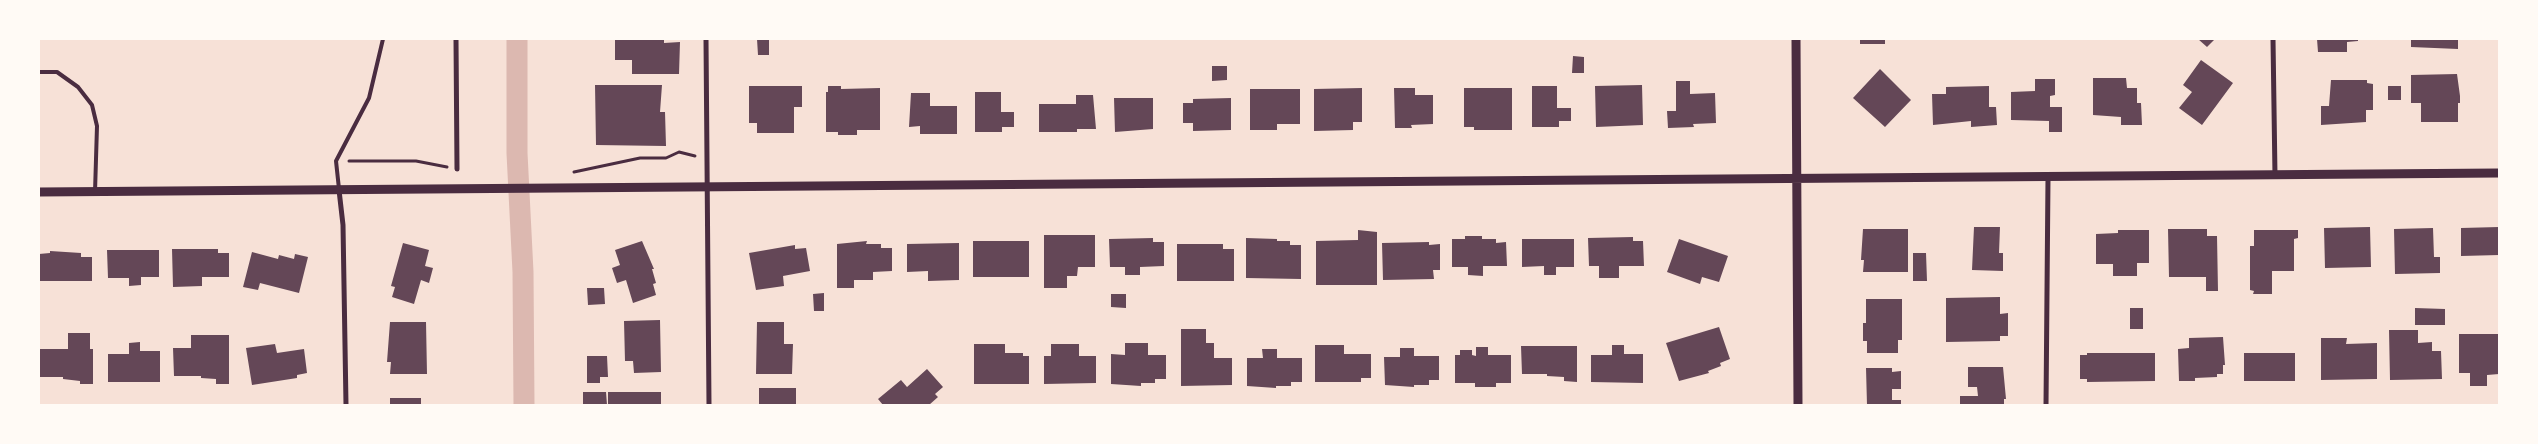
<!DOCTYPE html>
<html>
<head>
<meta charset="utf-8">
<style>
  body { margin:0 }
  #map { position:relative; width:2538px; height:444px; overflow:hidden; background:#f7e1d7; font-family:"Crimson Pro",serif }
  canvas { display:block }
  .frame { position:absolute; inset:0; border:40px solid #fffaf5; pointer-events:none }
</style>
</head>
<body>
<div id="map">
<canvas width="2538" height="444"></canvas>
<div class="frame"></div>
</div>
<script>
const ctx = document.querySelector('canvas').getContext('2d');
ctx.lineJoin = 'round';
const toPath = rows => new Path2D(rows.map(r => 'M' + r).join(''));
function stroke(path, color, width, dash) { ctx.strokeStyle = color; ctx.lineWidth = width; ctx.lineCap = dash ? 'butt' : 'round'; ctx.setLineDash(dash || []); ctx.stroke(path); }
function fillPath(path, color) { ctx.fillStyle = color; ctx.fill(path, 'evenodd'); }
stroke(toPath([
  [517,39,517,153,523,272,524,405]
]), '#dcb8b0', 21);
fillPath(toPath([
  [615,39,664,39,664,43,680,42,679,74,632,74,632,60,615,60],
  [757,39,769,39,769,55,758,55],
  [1860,39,1885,39,1885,44,1860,44],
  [2198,39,2215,39,2207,47],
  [2317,39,2358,39,2358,41,2347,42,2347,52,2318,52],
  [2411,39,2458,39,2458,49,2411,47],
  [1573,56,1584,57,1584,73,1572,73],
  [2201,60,2233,83,2202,125,2179,108,2192,92,2183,85],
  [1212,66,1227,66,1227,80,1212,81],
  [1880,69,1911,100,1885,127,1853,98],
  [2457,74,2460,96,2460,103,2458,103,2458,122,2421,122,2421,103,2411,103,2411,75],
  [2093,78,2126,78,2127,88,2137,88,2137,103,2141,103,2142,125,2121,125,2121,117,2093,115],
  [2035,79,2055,79,2055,95,2050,96,2050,107,2062,107,2062,132,2049,132,2049,121,2011,120,2011,92,2035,91],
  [2331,80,2367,80,2367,83,2373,84,2373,110,2366,110,2366,122,2321,125,2321,106,2329,106],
  [1676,81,1690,81,1690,94,1715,93,1716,123,1693,124,1694,127,1668,128,1667,111,1676,111],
  [595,85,662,85,660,112,665,112,666,146,596,145],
  [1642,85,1643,125,1596,127,1595,86],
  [749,86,802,86,802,107,794,107,794,133,757,133,757,123,749,123],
  [828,86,841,86,841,89,880,88,880,130,857,130,857,135,838,135,838,132,826,132,826,92,828,92],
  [1532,86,1557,86,1557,108,1571,108,1571,121,1559,121,1559,127,1532,127],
  [1989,86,1989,107,1996,107,1997,125,1971,127,1971,121,1933,125,1932,94,1946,94,1946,87],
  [2388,86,2401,86,2401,100,2388,100],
  [1362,88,1362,122,1353,122,1353,130,1314,131,1314,89],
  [1394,88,1415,88,1415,95,1433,95,1433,124,1411,125,1412,128,1395,128],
  [1464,88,1512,88,1512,130,1474,130,1474,127,1464,127],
  [1250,89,1300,89,1300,124,1277,124,1277,130,1250,130],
  [975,92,1001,92,1001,112,1014,112,1014,127,1002,127,1002,132,975,132],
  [911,93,930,93,930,106,957,106,957,134,920,134,920,126,909,127],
  [1076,95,1093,95,1096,129,1077,129,1077,132,1039,132,1039,104,1076,104],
  [1114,98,1153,98,1153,129,1115,132],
  [1231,98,1231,130,1193,131,1193,123,1183,123,1183,103,1193,103,1193,99],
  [1974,227,2000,227,1999,253,2003,253,2003,271,1972,270],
  [2370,227,2371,267,2325,268,2324,228],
  [2499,227,2499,255,2461,256,2461,228],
  [2433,228,2434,257,2440,257,2440,273,2395,274,2394,229],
  [1863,229,1908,229,1908,272,1863,272,1864,260,1861,260],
  [2168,229,2207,229,2207,236,2217,236,2218,291,2206,291,2206,277,2169,277],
  [1358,230,1377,232,1377,285,1316,285,1316,241,1358,240],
  [2118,230,2149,230,2149,263,2137,263,2137,276,2113,276,2113,264,2096,264,2096,234,2118,233],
  [2254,230,2298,230,2298,238,2294,239,2294,271,2272,271,2272,294,2253,294,2254,291,2250,290,2250,246,2254,246],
  [1044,235,1095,235,1095,267,1078,267,1077,276,1067,276,1067,288,1044,288],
  [1465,236,1482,236,1482,239,1496,239,1496,243,1506,242,1507,266,1483,266,1483,276,1468,275,1468,267,1452,267,1452,239,1465,239],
  [1633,237,1633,241,1643,241,1644,266,1619,266,1619,278,1599,278,1599,266,1589,266,1588,238],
  [1153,238,1153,242,1164,242,1164,266,1140,267,1140,275,1125,275,1125,267,1110,267,1109,239],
  [1246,238,1277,239,1277,241,1290,241,1290,245,1301,245,1301,279,1246,278],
  [1522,239,1574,239,1574,267,1556,267,1556,275,1544,275,1544,266,1522,267],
  [1679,239,1728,256,1719,282,1702,277,1700,284,1667,272],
  [642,241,654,269,652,269,656,283,653,284,656,295,633,303,626,280,617,283,612,268,620,265,615,250],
  [867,241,866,244,881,244,881,248,892,248,892,271,873,272,873,280,854,280,854,288,837,288,837,244],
  [973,241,1029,241,1029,277,973,277],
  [1429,242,1429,245,1440,244,1440,270,1433,270,1434,279,1383,280,1382,243],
  [403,243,429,250,425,266,433,268,429,283,421,280,414,304,392,297,395,287,391,286],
  [959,243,959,280,928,281,928,271,907,272,907,244],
  [1177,244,1223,244,1223,249,1234,249,1234,281,1177,281],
  [795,245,795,249,806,248,810,271,783,276,784,286,756,290,749,253],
  [172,249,218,249,218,253,229,253,229,277,202,277,202,286,173,287],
  [107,250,159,250,159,277,141,277,141,285,129,286,129,278,108,278],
  [50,251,81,253,81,257,92,257,92,281,39,281,39,254,50,253],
  [252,252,278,259,279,255,294,259,295,254,308,257,299,293,260,283,258,290,243,287],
  [1913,253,1926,253,1927,281,1913,281],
  [587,288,604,288,605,304,588,305],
  [824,293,824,311,814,311,813,294],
  [1111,294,1126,294,1126,308,1111,307],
  [2000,297,2000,314,2008,313,2008,336,2000,336,2000,341,1946,342,1946,298],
  [1866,299,1902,299,1902,340,1898,340,1898,353,1867,353,1867,341,1863,341,1863,323,1866,323],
  [2130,308,2143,308,2143,329,2130,329],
  [2415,308,2445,309,2445,325,2415,325],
  [660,320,661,372,634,373,633,361,625,361,624,321],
  [390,322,426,322,427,374,390,374,391,362,387,362],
  [757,322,784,322,784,344,793,344,792,374,756,374],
  [1719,327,1730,359,1720,363,1721,366,1708,371,1709,373,1679,381,1666,343],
  [1181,329,1206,329,1206,343,1214,343,1214,358,1232,358,1232,385,1181,386],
  [2389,330,2418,330,2418,343,2432,342,2432,351,2441,351,2442,379,2390,380],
  [68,333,90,333,90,349,93,349,93,384,80,384,80,381,63,379,63,377,39,377,39,349,68,349],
  [2459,334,2499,334,2499,374,2487,375,2487,386,2470,386,2470,373,2459,373],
  [191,335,229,335,229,384,216,384,216,379,201,378,201,376,174,376,173,348,191,348],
  [2223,337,2225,365,2223,365,2223,374,2217,374,2217,377,2195,378,2195,381,2179,381,2178,349,2189,348,2189,338],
  [2321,338,2347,338,2346,344,2377,343,2377,379,2321,380],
  [140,342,140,351,160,351,160,382,108,382,108,354,129,354,129,343],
  [1125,343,1148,343,1148,355,1166,355,1166,379,1155,379,1155,383,1141,383,1141,386,1111,384,1111,354,1125,355],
  [275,344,277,353,304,349,307,373,297,375,297,378,252,385,246,348],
  [974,344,1005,344,1005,353,1023,353,1023,356,1029,356,1029,384,974,384],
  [1051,344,1079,344,1079,356,1096,356,1096,383,1044,384,1044,356,1051,356],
  [1315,345,1344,345,1344,354,1371,354,1371,378,1361,378,1361,382,1315,382],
  [1612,345,1624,345,1624,354,1643,354,1643,383,1591,382,1591,355,1612,355],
  [1521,346,1577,346,1577,382,1564,381,1564,377,1547,376,1547,374,1522,374],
  [1476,347,1488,347,1488,355,1511,355,1511,383,1496,383,1496,387,1475,387,1475,383,1455,383,1455,355,1460,355,1460,350,1472,350,1472,355,1476,356],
  [1400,348,1414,348,1414,356,1439,356,1439,380,1429,380,1429,385,1414,385,1414,387,1385,385,1384,357,1400,357],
  [1262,349,1277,349,1277,358,1302,358,1302,382,1291,382,1291,386,1276,386,1276,388,1247,386,1247,358,1263,358],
  [2087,353,2155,353,2155,381,2087,382,2087,379,2080,379,2080,355,2087,355],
  [2244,353,2295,353,2295,381,2244,381],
  [587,356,607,356,608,377,600,377,600,383,587,383],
  [1968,367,2003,367,2006,399,2004,399,2004,405,1960,405,1960,396,1978,396,1977,387,1968,387],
  [1866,368,1892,368,1892,372,1901,371,1901,389,1892,389,1892,400,1901,400,1901,405,1867,405],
  [927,369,943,387,935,394,938,397,929,405,883,405,878,399,901,380,907,387],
  [759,388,796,388,796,405,759,405],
  [583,392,606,392,607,405,583,405],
  [608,392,661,392,661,405,608,405],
  [390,398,421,398,421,405,390,405]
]), '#644757');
stroke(toPath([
  [349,161,416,161,447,167],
  [574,172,640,158,666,158,679,152,695,156]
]), '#4a2c40', 3);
stroke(toPath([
  [39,72,57,72,78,87,92,105,97,126,95,192],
  [339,189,336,161,369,98,383,39]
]), '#4a2c40', 4);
stroke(toPath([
  [456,39,457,169],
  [706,39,709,405],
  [2273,39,2275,176],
  [339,190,343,225,346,405],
  [2046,405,2048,178]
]), '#4a2c40', 5);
stroke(toPath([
  [1796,39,1798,405],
  [39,192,2499,173]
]), '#4a2c40', 9);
</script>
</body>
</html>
